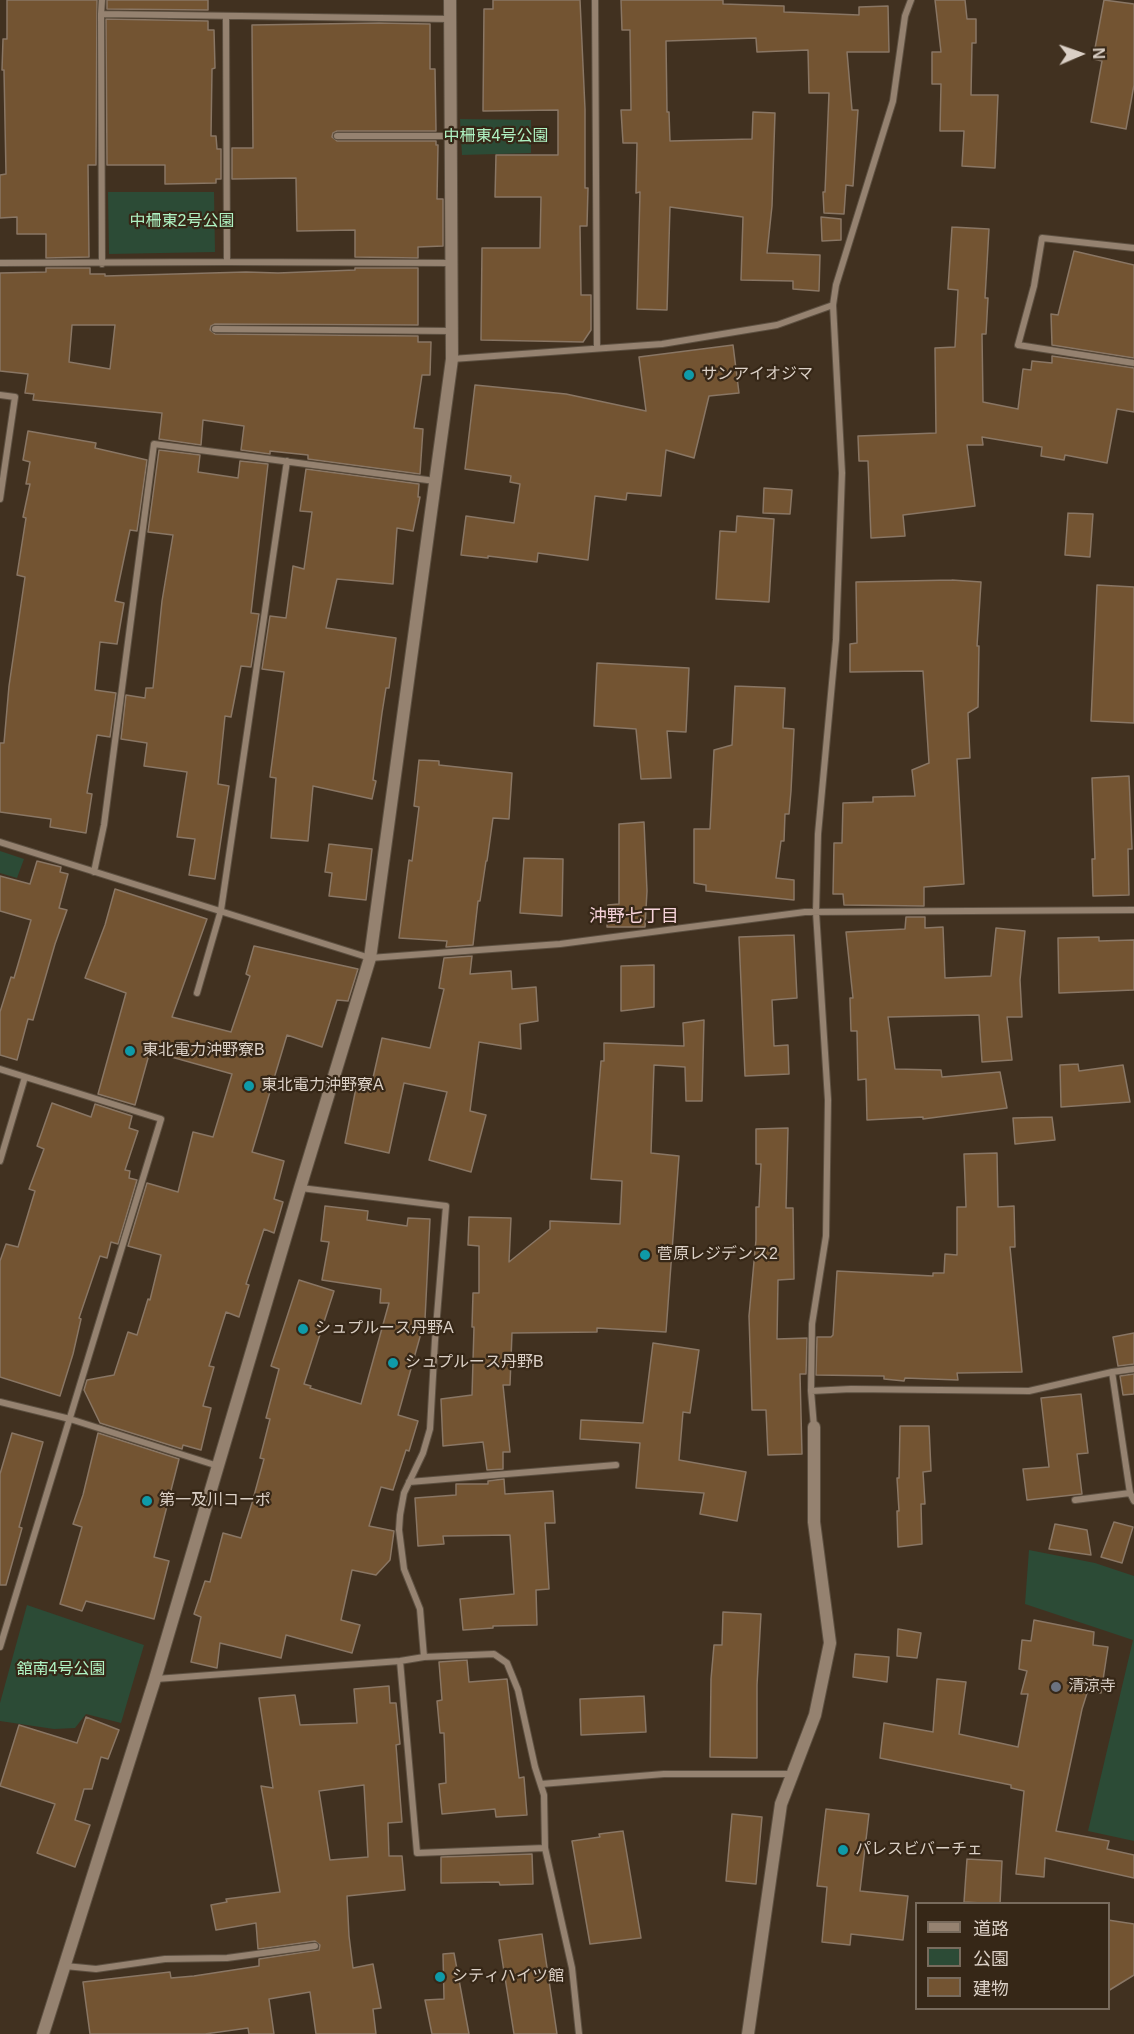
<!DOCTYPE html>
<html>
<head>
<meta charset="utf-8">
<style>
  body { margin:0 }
  #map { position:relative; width:1134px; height:2034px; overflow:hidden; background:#413120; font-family:Arial,"Noto Sans JP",sans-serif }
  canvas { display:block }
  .legend { position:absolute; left:915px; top:1902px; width:195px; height:108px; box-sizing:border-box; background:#362717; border:2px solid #786b5d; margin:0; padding:8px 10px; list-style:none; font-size:18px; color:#dbd0c6 }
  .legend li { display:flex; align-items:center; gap:12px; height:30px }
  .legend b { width:30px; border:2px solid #786b5d }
  .north { position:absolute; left:1050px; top:24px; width:60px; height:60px; -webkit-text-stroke:4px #362717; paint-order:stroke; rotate:88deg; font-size:16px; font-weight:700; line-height:24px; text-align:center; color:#dbd0c6 }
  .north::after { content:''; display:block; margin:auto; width:21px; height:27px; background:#dbd0c6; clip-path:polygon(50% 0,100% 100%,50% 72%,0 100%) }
</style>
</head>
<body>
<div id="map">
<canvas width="1134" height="2034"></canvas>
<ul class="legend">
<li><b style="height:8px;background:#958270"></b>道路</li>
<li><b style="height:16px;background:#2c4b36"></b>公園</li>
<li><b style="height:16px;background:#735432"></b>建物</li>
</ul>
<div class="north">N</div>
</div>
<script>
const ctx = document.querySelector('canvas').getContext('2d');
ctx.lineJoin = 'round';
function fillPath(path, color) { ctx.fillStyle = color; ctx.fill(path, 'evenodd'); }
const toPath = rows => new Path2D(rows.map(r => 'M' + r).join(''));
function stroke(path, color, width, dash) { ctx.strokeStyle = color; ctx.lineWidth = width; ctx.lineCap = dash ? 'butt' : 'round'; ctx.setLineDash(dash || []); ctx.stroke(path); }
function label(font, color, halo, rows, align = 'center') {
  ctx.font = font + ' Arial,"Noto Sans JP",sans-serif'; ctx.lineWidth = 4.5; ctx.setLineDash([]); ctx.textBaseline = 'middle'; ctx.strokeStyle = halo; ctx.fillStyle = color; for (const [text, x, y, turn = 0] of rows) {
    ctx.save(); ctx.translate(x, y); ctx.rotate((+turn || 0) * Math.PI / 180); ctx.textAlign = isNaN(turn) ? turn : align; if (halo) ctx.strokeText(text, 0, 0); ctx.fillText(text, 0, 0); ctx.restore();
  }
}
fillPath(toPath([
  [460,119,531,120,531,153,462,155],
  [108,192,214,192,215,252,109,254],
  [0,851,24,859,17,878,0,873],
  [1029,1550,1095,1563,1134,1576,1134,1841,1088,1831,1133,1640,1025,1604],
  [27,1605,144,1645,121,1723,86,1714,75,1728,54,1729,0,1721,0,1703]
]), '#2c4b36');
const building = toPath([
  [7,0,97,0,96,165,88,165,89,257,46,258,46,234,17,234,17,217,0,218,0,175,6,174,4,70,2,70,3,39,7,39,7,0],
  [107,0,208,0,208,10,107,9,107,0],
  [493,0,580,0,585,109,585,188,588,188,587,226,580,226,581,295,591,295,591,330,583,342,481,340,482,248,540,248,541,197,495,197,496,155,558,155,558,110,483,111,484,9,493,9,493,0],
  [621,0,723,0,723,4,784,6,784,12,859,15,859,7,888,6,889,52,847,52,852,110,858,110,853,186,846,185,844,214,824,213,823,192,825,192,829,93,809,93,808,50,757,52,756,38,666,41,667,112,669,112,670,141,752,139,753,112,775,113,772,206,767,253,820,255,819,291,793,289,793,281,741,280,743,217,670,207,667,310,637,309,640,192,636,193,637,143,623,143,621,110,631,110,630,30,622,30,621,0],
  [935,0,965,0,967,19,976,19,976,43,972,43,971,95,998,95,995,168,962,166,964,131,940,131,941,84,932,84,932,52,941,52,935,0],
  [1104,0,1134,4,1134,85,1126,129,1091,122,1102,61,1093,59,1104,0],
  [106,19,208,21,208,30,214,30,215,68,212,69,211,136,216,136,217,149,221,149,221,179,216,179,216,183,165,184,165,165,107,165,106,19],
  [379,23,430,24,430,69,435,69,436,131,337,131,333,133,332,137,337,141,436,141,436,145,438,145,437,199,443,199,443,246,418,247,418,258,355,257,355,230,297,231,296,178,232,179,232,148,253,148,252,25,379,23],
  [821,217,841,219,841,240,822,241,821,217],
  [952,227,989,229,985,298,988,298,986,334,982,334,983,402,1018,409,1023,369,1031,370,1032,361,1052,363,1052,356,1134,368,1134,412,1117,409,1107,463,1065,455,1064,460,1041,456,1042,447,982,437,983,445,967,445,975,506,903,515,905,536,871,538,868,461,859,461,858,436,936,433,935,348,955,347,958,290,948,289,952,227],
  [1074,251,1134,265,1134,358,1052,345,1051,314,1058,315,1074,251],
  [46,268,90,268,90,274,105,274,105,276,246,272,278,273,355,270,355,268,418,268,418,325,215,324,211,326,210,330,215,334,418,336,418,342,431,342,430,375,422,375,414,428,423,429,420,474,308,459,308,455,270,451,270,454,241,450,244,426,203,420,201,445,159,439,162,413,33,400,34,394,25,393,28,374,0,371,0,273,46,272,46,268],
  [72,325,115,325,110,369,69,362,72,325],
  [733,345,739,393,709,396,694,458,666,450,661,496,627,493,626,500,595,496,588,560,538,553,537,562,488,556,488,558,461,555,466,516,514,523,520,484,510,482,511,476,465,469,475,385,566,394,646,411,639,357,733,345],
  [28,431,96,443,95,448,147,460,137,531,130,530,115,601,124,603,117,644,100,642,95,690,116,693,110,737,97,735,87,793,92,794,86,833,50,827,51,819,0,812,0,743,4,743,9,686,25,577,17,575,26,518,23,517,30,484,26,484,30,462,23,460,28,431],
  [159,450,200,455,198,472,238,478,240,461,268,464,251,613,259,614,251,667,241,666,231,717,225,716,218,784,229,786,215,879,189,875,195,839,177,837,187,772,144,766,147,743,121,739,126,695,145,698,146,688,153,688,162,601,173,535,148,532,159,450],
  [306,469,419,484,418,497,420,497,413,531,397,528,393,584,337,579,326,628,396,638,389,688,386,688,382,713,373,780,376,781,372,799,313,786,308,841,271,838,276,778,270,777,284,672,262,669,270,616,286,618,293,566,304,569,312,512,300,511,306,469],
  [764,488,792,490,790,514,763,513,764,488],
  [1068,513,1093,514,1090,557,1065,555,1068,513],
  [737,516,774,519,769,602,716,599,720,531,736,532,737,516],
  [952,580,981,582,977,646,979,646,978,707,968,713,970,758,957,759,964,884,924,887,924,906,844,905,843,894,833,894,834,843,842,843,843,803,873,802,873,797,915,796,912,770,929,763,923,671,850,672,850,644,857,643,856,582,952,580],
  [1097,585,1134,587,1134,723,1091,721,1097,585],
  [597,663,689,668,686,732,667,731,671,778,641,779,636,729,594,726,597,663],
  [735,686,785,688,783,728,794,729,791,791,789,814,785,814,784,841,781,841,776,878,794,880,794,900,706,891,706,885,694,883,694,829,710,829,714,750,732,745,735,686],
  [419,760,439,761,439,765,512,773,509,819,493,818,487,861,486,861,480,901,478,901,473,945,446,947,447,941,399,938,409,860,412,861,419,807,414,806,419,760],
  [1129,776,1132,849,1128,849,1129,895,1093,896,1092,859,1095,859,1092,778,1129,776],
  [644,822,647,891,645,927,607,927,608,905,619,904,619,824,644,822],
  [329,844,372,849,366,900,329,896,332,873,325,872,329,844],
  [524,858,563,859,562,916,520,913,524,858],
  [37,861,61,867,60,872,68,874,59,908,67,910,55,944,33,1020,28,1019,17,1060,0,1055,0,1012,11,977,14,978,31,920,0,911,0,876,30,884,37,861],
  [115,889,207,919,172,1017,231,1032,250,976,246,974,254,946,358,969,348,1001,337,1000,322,1047,287,1035,252,1152,284,1161,274,1199,283,1202,274,1233,264,1229,246,1284,249,1285,239,1317,226,1312,209,1366,214,1367,203,1406,211,1408,201,1450,183,1445,182,1449,100,1423,84,1390,87,1380,114,1375,128,1332,137,1335,148,1299,150,1300,161,1255,128,1246,147,1183,178,1192,193,1132,213,1137,232,1074,150,1051,135,1105,98,1094,126,993,85,978,105,925,115,889],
  [906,917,925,917,925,928,943,927,945,978,991,976,996,928,1025,931,1020,980,1022,1017,1007,1017,1012,1060,982,1062,979,1015,888,1017,895,1069,941,1070,942,1077,1000,1072,1007,1108,923,1119,923,1117,867,1120,866,1079,858,1080,857,1031,851,1031,850,998,853,998,846,932,905,929,906,917],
  [794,935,797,998,772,1000,774,1046,788,1045,789,1074,745,1076,739,937,794,935],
  [1099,937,1099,941,1134,940,1134,990,1059,993,1058,938,1099,937],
  [472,956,470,974,511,971,512,989,536,987,538,1021,520,1024,521,1049,479,1042,470,1111,486,1115,471,1172,429,1160,447,1092,404,1083,389,1153,345,1143,356,1088,370,1091,382,1038,430,1048,444,989,439,988,444,958,472,956],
  [654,965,654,1007,621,1011,621,966,654,965],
  [704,1020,702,1101,686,1101,685,1067,654,1065,651,1153,679,1156,666,1332,597,1328,597,1332,512,1333,510,1385,503,1385,510,1452,503,1452,503,1469,487,1470,483,1442,443,1446,441,1399,472,1395,474,1327,472,1327,473,1293,479,1293,479,1246,468,1245,469,1217,511,1218,509,1262,550,1229,550,1221,620,1224,622,1181,591,1179,601,1061,604,1061,604,1043,684,1046,683,1023,704,1020],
  [1078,1064,1079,1071,1123,1065,1130,1102,1061,1107,1060,1065,1078,1064],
  [52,1103,91,1117,95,1104,132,1116,129,1128,138,1131,125,1170,130,1171,129,1178,137,1180,118,1244,111,1242,107,1258,100,1256,79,1318,81,1319,73,1354,60,1396,0,1377,0,1261,6,1244,18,1247,35,1191,29,1189,44,1149,37,1146,52,1103],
  [1052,1117,1055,1140,1015,1144,1013,1118,1052,1117],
  [788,1128,786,1208,793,1208,794,1279,778,1280,777,1339,807,1338,806,1374,800,1374,802,1454,768,1455,766,1410,752,1410,749,1316,756,1240,756,1207,759,1207,761,1164,756,1164,756,1129,788,1128],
  [997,1153,998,1207,1014,1206,1015,1247,1010,1247,1022,1372,957,1373,958,1380,905,1378,904,1381,884,1379,884,1376,816,1375,817,1337,831,1337,833,1335,837,1271,933,1276,933,1273,944,1273,945,1254,957,1255,957,1207,966,1207,964,1154,997,1153],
  [325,1206,368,1211,367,1220,407,1226,408,1218,430,1219,425,1319,398,1415,418,1421,409,1451,406,1450,393,1490,381,1487,369,1526,394,1531,390,1560,376,1575,352,1570,341,1620,360,1625,352,1653,286,1635,281,1658,220,1643,217,1668,191,1662,201,1617,194,1614,205,1581,210,1582,223,1533,241,1538,252,1503,264,1459,260,1458,270,1419,266,1418,279,1369,271,1366,299,1280,334,1291,304,1384,311,1386,310,1388,361,1404,389,1303,380,1303,381,1289,322,1280,329,1242,321,1241,325,1206],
  [1134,1333,1134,1364,1118,1366,1113,1337,1134,1333],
  [653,1343,699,1350,690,1413,683,1412,679,1460,746,1472,737,1521,700,1514,704,1493,636,1488,640,1443,580,1439,581,1420,643,1423,653,1343],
  [1134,1374,1134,1394,1123,1395,1120,1376,1134,1374],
  [1081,1394,1088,1453,1077,1454,1082,1494,1027,1500,1023,1469,1049,1467,1041,1398,1081,1394],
  [900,1426,929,1426,931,1471,923,1472,925,1504,921,1504,922,1544,898,1547,897,1511,899,1511,897,1478,899,1478,900,1426],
  [12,1433,43,1442,19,1527,22,1528,6,1585,0,1585,0,1474,12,1433],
  [98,1433,179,1459,154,1557,169,1561,154,1619,86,1601,82,1611,60,1604,82,1527,73,1524,83,1495,98,1433],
  [504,1479,505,1494,553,1491,555,1523,545,1523,549,1589,536,1590,537,1625,493,1626,493,1628,463,1630,460,1599,514,1594,510,1535,443,1536,444,1544,418,1546,415,1498,456,1495,456,1484,488,1484,488,1481,504,1479],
  [1114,1522,1133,1527,1122,1563,1101,1557,1114,1522],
  [1055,1524,1087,1530,1091,1555,1049,1549,1055,1524],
  [723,1612,761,1614,757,1685,757,1758,710,1757,711,1679,714,1645,722,1645,723,1612],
  [1034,1620,1094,1632,1093,1645,1108,1647,1101,1693,1088,1690,1082,1709,1056,1831,1109,1841,1107,1849,1134,1855,1134,1878,1045,1858,1044,1877,1016,1874,1024,1791,1011,1788,1011,1785,880,1758,884,1723,933,1732,937,1679,966,1682,959,1734,1018,1747,1028,1694,1021,1694,1027,1671,1019,1669,1022,1640,1031,1641,1034,1620],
  [898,1629,921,1633,917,1658,897,1656,898,1629],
  [855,1654,889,1657,887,1682,853,1677,855,1654],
  [467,1660,469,1682,507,1679,519,1778,524,1777,527,1815,496,1817,495,1809,442,1814,439,1784,446,1783,444,1733,440,1733,437,1701,442,1700,439,1662,467,1660],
  [389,1686,390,1703,396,1703,400,1744,396,1745,402,1822,388,1823,389,1856,402,1856,405,1890,347,1896,349,1936,353,1968,373,1964,381,2008,373,2009,376,2034,316,2034,310,1992,269,1999,274,2034,249,2034,248,2028,205,2034,90,2034,83,1982,170,1972,171,1978,194,1976,259,1966,259,1959,319,1950,320,1945,315,1941,258,1949,256,1923,216,1930,211,1905,227,1902,226,1899,280,1892,261,1786,273,1788,259,1698,295,1695,300,1725,357,1723,354,1689,389,1686],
  [364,1785,368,1857,330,1860,319,1791,364,1785],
  [644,1696,646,1732,581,1735,580,1699,644,1696],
  [86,1717,119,1730,108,1759,101,1757,92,1789,84,1789,75,1820,90,1825,75,1867,37,1853,55,1804,0,1786,19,1725,77,1743,86,1717],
  [826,1809,869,1814,860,1891,908,1896,903,1940,851,1934,850,1945,822,1942,827,1887,817,1886,826,1809],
  [732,1814,762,1817,756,1884,726,1881,732,1814],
  [623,1831,641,1938,590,1944,572,1841,600,1837,599,1834,623,1831],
  [532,1854,533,1884,500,1885,499,1882,441,1883,441,1857,532,1854],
  [967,1859,1002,1861,1000,1904,964,1902,967,1859],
  [1108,1920,1134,1924,1134,1975,1108,1991,1108,1920],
  [542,1934,557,2034,514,2034,499,1940,542,1934],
  [454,1953,469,2034,432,2034,425,2000,444,1999,443,1954,454,1953]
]);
fillPath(building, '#735432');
stroke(building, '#897664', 1.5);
const street = toPath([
  [595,0,597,348],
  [101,14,102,0],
  [226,16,227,262],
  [337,136,450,136],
  [1134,248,1042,238,1034,286,1018,345,1134,363],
  [0,263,227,262,450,263],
  [102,264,101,14,450,19],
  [215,329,452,331],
  [452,359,662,344,777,325,833,305],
  [0,395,15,397,0,499],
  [0,842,370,958,560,944,805,912,1134,910],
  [94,872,104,825,154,444,435,481],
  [197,993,221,910,287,461],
  [0,1069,161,1119,0,1647],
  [0,1161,25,1077],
  [301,1188,446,1206,435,1340,430,1429,423,1453,404,1493,400,1515,399,1530,404,1569,420,1609,424,1657],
  [1112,1372,1130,1493,1134,1501],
  [811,1391,851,1389,1029,1391,1112,1372,1134,1369],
  [0,1402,70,1419,218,1466],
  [814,1427,811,1391,812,1324,826,1236,828,1100,816,912,818,834,836,640,842,473,833,305,836,285,893,101,905,16,911,0],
  [409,1482,616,1465],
  [1075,1500,1130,1493],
  [400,1661,417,1853,545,1848],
  [156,1679,400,1661,424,1657,494,1654,507,1663,518,1690,535,1767,544,1795,545,1848,572,1968,579,2034],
  [541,1784,664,1774,792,1774],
  [65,1966,96,1969,165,1959,227,1958,315,1946]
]);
const secondary = toPath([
  [43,2034,155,1679,300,1188,370,958,452,359,450,0],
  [748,2034,781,1804,815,1715,830,1643,814,1522,814,1427]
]);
stroke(street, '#5d5041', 8);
stroke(secondary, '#5d5041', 14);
stroke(street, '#958270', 6);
stroke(secondary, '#958270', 12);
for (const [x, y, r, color] of [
  [689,375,6,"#0f9aa8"],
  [130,1051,6,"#0f9aa8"],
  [249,1086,6,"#0f9aa8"],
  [645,1255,6,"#0f9aa8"],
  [303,1329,6,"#0f9aa8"],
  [393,1363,6,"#0f9aa8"],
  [147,1501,6,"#0f9aa8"],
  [1056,1687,6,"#6b7280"],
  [843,1850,6,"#0f9aa8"],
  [440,1977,6,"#0f9aa8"]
]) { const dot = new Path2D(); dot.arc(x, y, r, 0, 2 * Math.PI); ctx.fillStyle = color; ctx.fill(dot); stroke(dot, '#362717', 2); }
label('16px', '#aff2c2', '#362717', [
  ["中柵東4号公園",496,137],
  ["中柵東2号公園",182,222],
  ["舘南4号公園",61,1670]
]);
label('16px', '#dbd0c6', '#362717', [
  ["サンアイオジマ",701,375],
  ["東北電力沖野寮B",142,1051],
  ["東北電力沖野寮A",261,1086],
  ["菅原レジデンス2",657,1255],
  ["シュプルース丹野A",315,1329],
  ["シュプルース丹野B",405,1363],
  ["第一及川コーポ",159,1501],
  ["清涼寺",1068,1687],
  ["パレスビバーチェ",855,1850],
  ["シティハイツ館",452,1977]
], 'left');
label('18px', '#f6d3da', '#362717', [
  ["沖野七丁目",634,917]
]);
</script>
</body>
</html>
